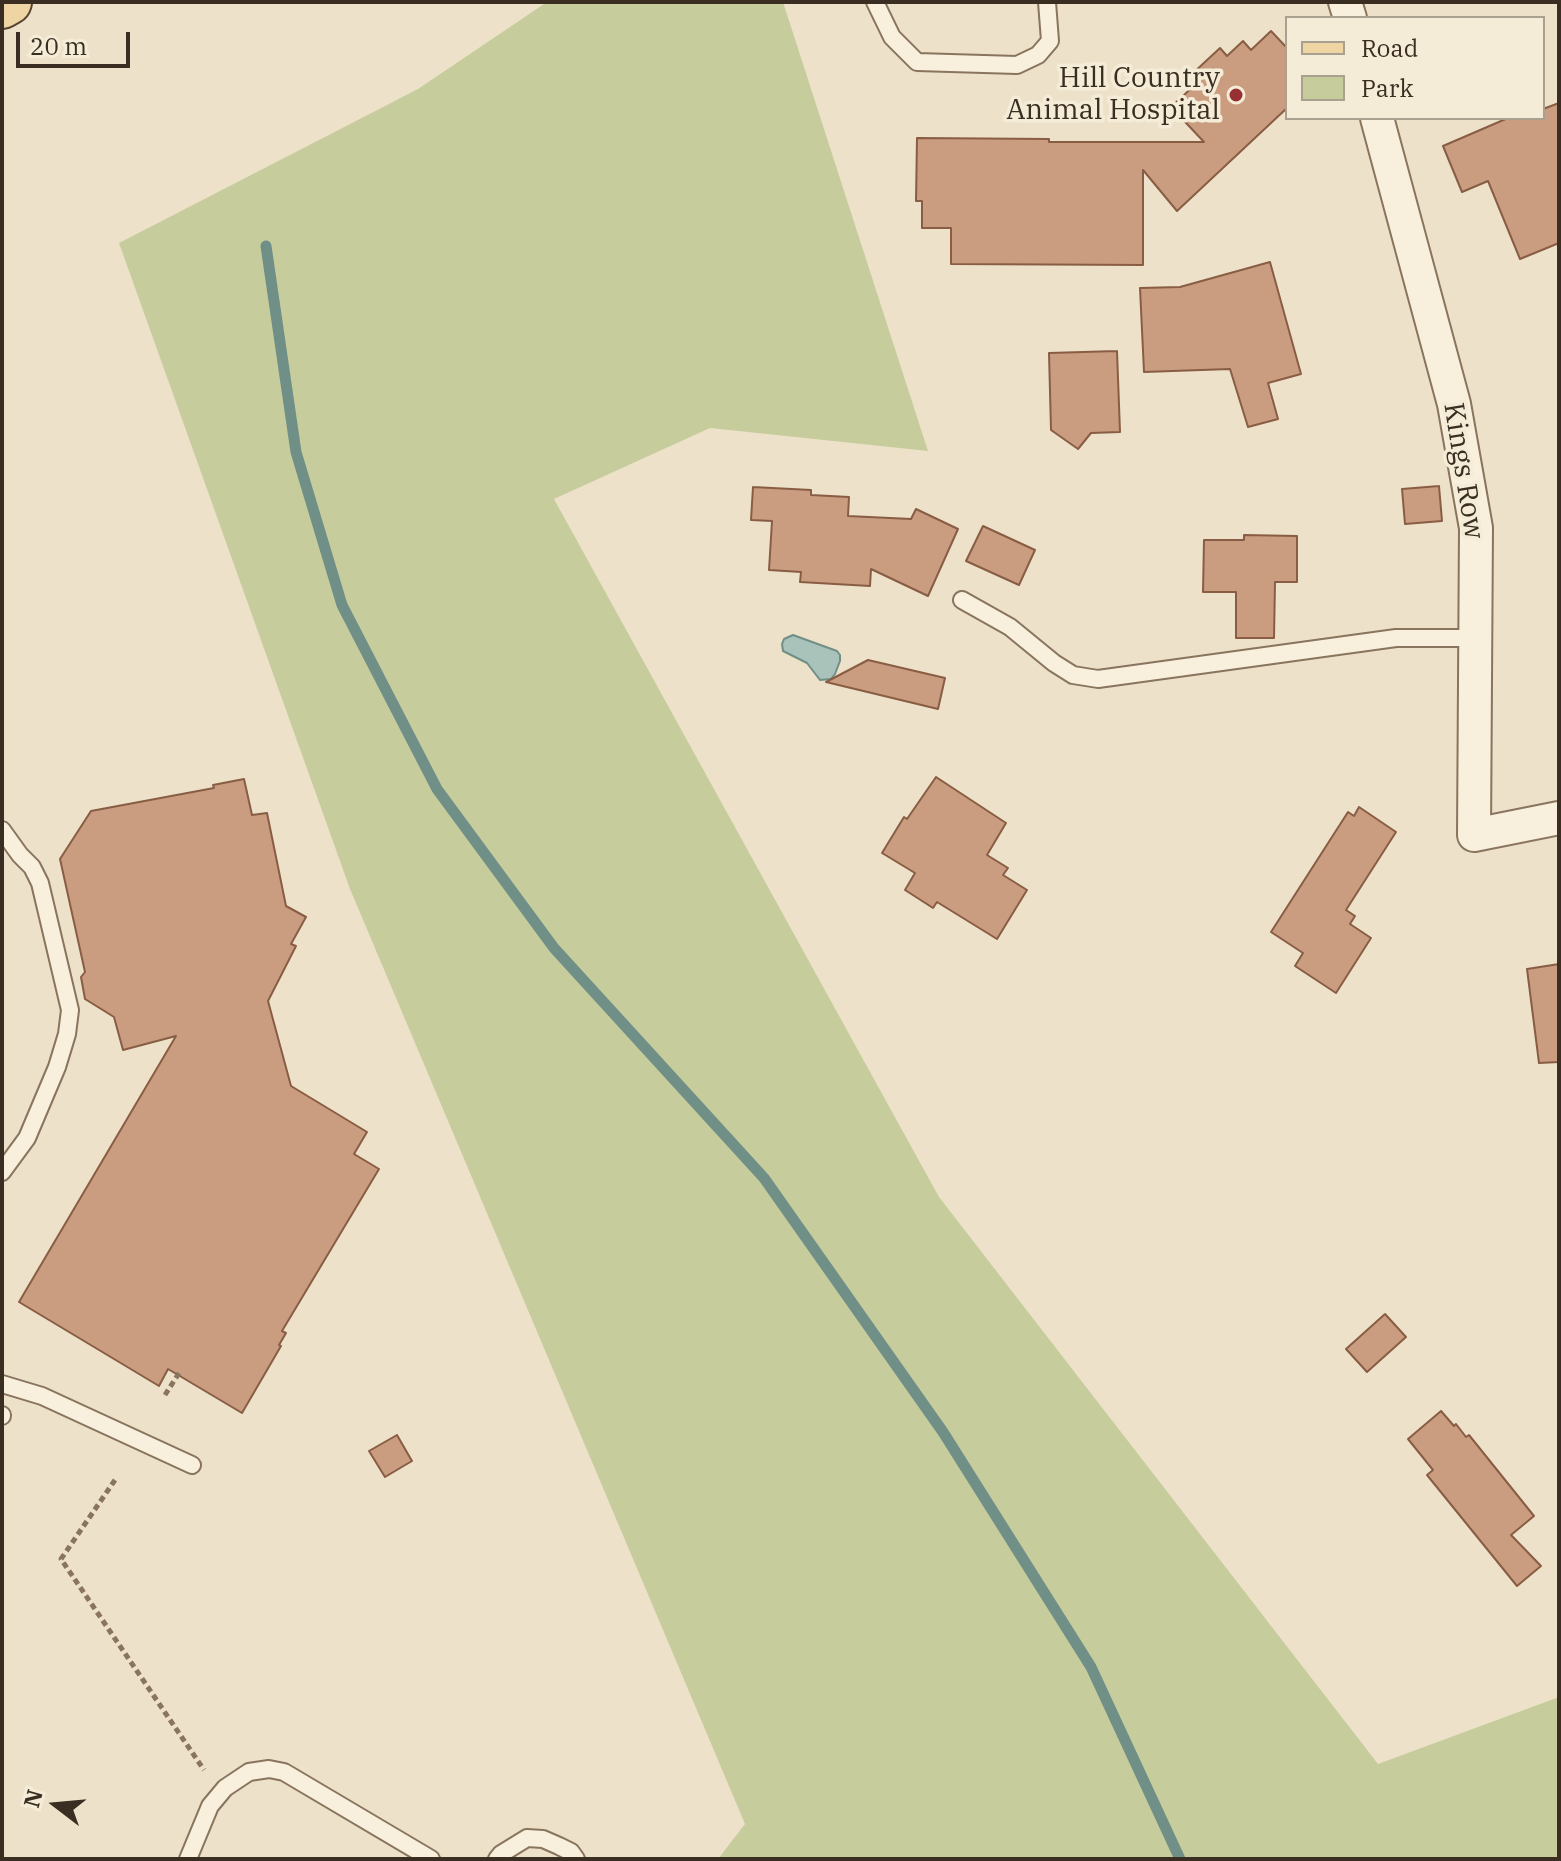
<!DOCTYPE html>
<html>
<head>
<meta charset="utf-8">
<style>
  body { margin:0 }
  #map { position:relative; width:1561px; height:1861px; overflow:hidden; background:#ede2c9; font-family:"IBM Plex Serif",serif }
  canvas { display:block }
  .frame { position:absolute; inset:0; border:4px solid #3a2d21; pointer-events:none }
  .legend { position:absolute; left:1285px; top:16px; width:260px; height:104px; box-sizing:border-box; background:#f5ecd8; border:2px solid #aaa08f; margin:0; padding:10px 14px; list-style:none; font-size:24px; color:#3a2d21 }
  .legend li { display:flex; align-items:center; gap:16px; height:40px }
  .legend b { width:40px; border:2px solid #aaa08f }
  .north { position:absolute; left:16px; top:1765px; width:80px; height:80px; -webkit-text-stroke:6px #f5ecd8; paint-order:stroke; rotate:286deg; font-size:22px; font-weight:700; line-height:32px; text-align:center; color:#3a2d21 }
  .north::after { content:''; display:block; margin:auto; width:28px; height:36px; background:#3a2d21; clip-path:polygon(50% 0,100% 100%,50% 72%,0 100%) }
  .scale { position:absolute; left:16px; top:32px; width:114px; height:36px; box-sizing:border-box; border:4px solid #3a2d21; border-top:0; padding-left:10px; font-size:24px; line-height:28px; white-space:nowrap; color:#3a2d21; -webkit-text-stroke:6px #f5ecd8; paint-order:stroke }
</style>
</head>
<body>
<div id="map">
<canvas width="1561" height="1861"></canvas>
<div class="frame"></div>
<ul class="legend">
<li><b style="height:10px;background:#eed5a3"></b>Road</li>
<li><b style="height:22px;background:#c7cc9d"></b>Park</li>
</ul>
<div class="north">N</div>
<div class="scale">20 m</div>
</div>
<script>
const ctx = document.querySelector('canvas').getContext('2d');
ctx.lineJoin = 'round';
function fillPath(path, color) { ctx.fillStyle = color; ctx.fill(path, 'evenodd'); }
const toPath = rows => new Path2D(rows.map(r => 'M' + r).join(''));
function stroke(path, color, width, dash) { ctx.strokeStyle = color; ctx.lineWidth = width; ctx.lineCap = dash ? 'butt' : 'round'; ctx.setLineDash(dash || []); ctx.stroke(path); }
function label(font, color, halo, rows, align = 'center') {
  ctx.font = font + ' "IBM Plex Serif",serif'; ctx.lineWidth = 7; ctx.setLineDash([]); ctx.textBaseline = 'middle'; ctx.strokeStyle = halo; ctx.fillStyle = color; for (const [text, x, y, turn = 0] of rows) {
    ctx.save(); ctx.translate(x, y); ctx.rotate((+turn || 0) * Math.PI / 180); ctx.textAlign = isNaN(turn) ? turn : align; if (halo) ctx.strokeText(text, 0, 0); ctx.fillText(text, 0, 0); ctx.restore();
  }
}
fillPath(toPath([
  [547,2,783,2,928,451,710,428,554,499,939,1197,1378,1764,1559,1697,1559,1859,718,1859,745,1824,350,889,119,243,418,89]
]), '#c7cc9d');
const water = toPath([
  [793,635,837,651,840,655,840,661,835,674,831,679,820,680,807,663,783,651,782,644,784,639,793,635]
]);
fillPath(water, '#a9c2ba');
stroke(water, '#709087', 2);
stroke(toPath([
  [266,246,296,452,342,605,437,789,554,948,764,1178,943,1432,1091,1667,1180,1859]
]), '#709087', 11);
const building = toPath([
  [1271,31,1287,48,1287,108,1177,211,1143,170,1143,265,951,264,951,228,922,228,922,201,916,201,917,138,1049,139,1049,142,1204,142,1171,107,1198,82,1192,74,1220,48,1227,56,1243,41,1251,50,1271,31],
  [1559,103,1559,243,1520,259,1488,181,1462,192,1443,146,1508,118,1543,118,1543,109,1559,103],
  [1270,262,1301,374,1268,383,1278,419,1248,427,1230,369,1144,372,1140,288,1180,287,1270,262],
  [1117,351,1120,432,1091,433,1078,449,1051,430,1049,353,1117,351],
  [1439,486,1442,521,1405,524,1402,489,1439,486],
  [753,487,811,490,811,495,849,497,848,516,911,519,916,509,958,529,928,596,871,569,870,586,800,582,801,572,769,570,772,521,751,520,753,487],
  [983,526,1035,550,1019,585,966,561,983,526],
  [1244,535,1297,536,1297,582,1275,582,1274,638,1236,638,1236,592,1203,592,1204,540,1244,540,1244,535],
  [868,660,945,678,938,709,826,682,868,660],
  [936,777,1006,823,987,855,1008,868,1003,875,1027,890,997,939,937,902,933,908,905,890,915,873,882,853,904,817,907,819,936,777],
  [244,779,252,815,267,813,286,906,306,917,291,944,296,946,268,1001,291,1086,367,1132,354,1154,379,1169,282,1331,286,1333,279,1345,281,1346,242,1413,168,1369,159,1386,19,1302,176,1036,123,1050,114,1017,85,999,81,977,85,972,60,859,91,811,214,788,213,785,244,779],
  [1359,807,1396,832,1346,910,1355,916,1350,924,1371,938,1336,993,1295,966,1303,953,1271,932,1348,812,1354,816,1359,807],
  [1559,964,1559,1062,1539,1063,1527,969,1559,964],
  [1385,1314,1406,1337,1367,1372,1346,1349,1385,1314],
  [1441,1411,1454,1426,1456,1424,1466,1437,1469,1435,1534,1516,1511,1535,1541,1566,1517,1586,1427,1475,1433,1470,1408,1439,1441,1411],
  [397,1435,412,1461,385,1477,369,1451,397,1435]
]);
fillPath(building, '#ca9d80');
stroke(building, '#885d44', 2);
const lane = toPath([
  [875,2,892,37,917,62,1017,65,1038,55,1050,41,1047,2],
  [962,600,1010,627,1054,663,1073,675,1098,679,1396,638,1475,638],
  [2,830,20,855,32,867,40,883,70,1010,67,1034,57,1067,27,1138,2,1172],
  [2,1384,42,1396,192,1465],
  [2,1415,2,1416],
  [188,1859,210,1806,225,1788,249,1772,269,1769,284,1772,431,1859],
  [497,1859,501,1854,527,1838,543,1839,559,1846,571,1852,576,1859]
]);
const street = toPath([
  [1345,2,1350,18],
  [1377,118,1454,404,1476,528,1474,835,1559,818]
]);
const primary = toPath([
  [2,6,9,2]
]);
stroke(lane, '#89745e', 20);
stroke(street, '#89745e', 36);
stroke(primary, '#584232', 48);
stroke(toPath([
  [165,1395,179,1373],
  [115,1480,61,1559,204,1770]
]), '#89745e', 5, [6, 4]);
stroke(lane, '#f8efdc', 16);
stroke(street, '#f8efdc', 32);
stroke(primary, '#eed5a3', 44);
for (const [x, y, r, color] of [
  [1236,95,8,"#973033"]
]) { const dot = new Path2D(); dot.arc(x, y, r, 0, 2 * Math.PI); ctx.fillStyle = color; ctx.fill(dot); stroke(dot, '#f5ecd8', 3); }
label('28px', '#3a2d21', '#f5ecd8', [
  ["Hill Country",1220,79],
  ["Animal Hospital",1220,111]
], 'right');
label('28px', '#3a2d21', '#f5ecd8', [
  ["Kings Row",1463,471,81]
]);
</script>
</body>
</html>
